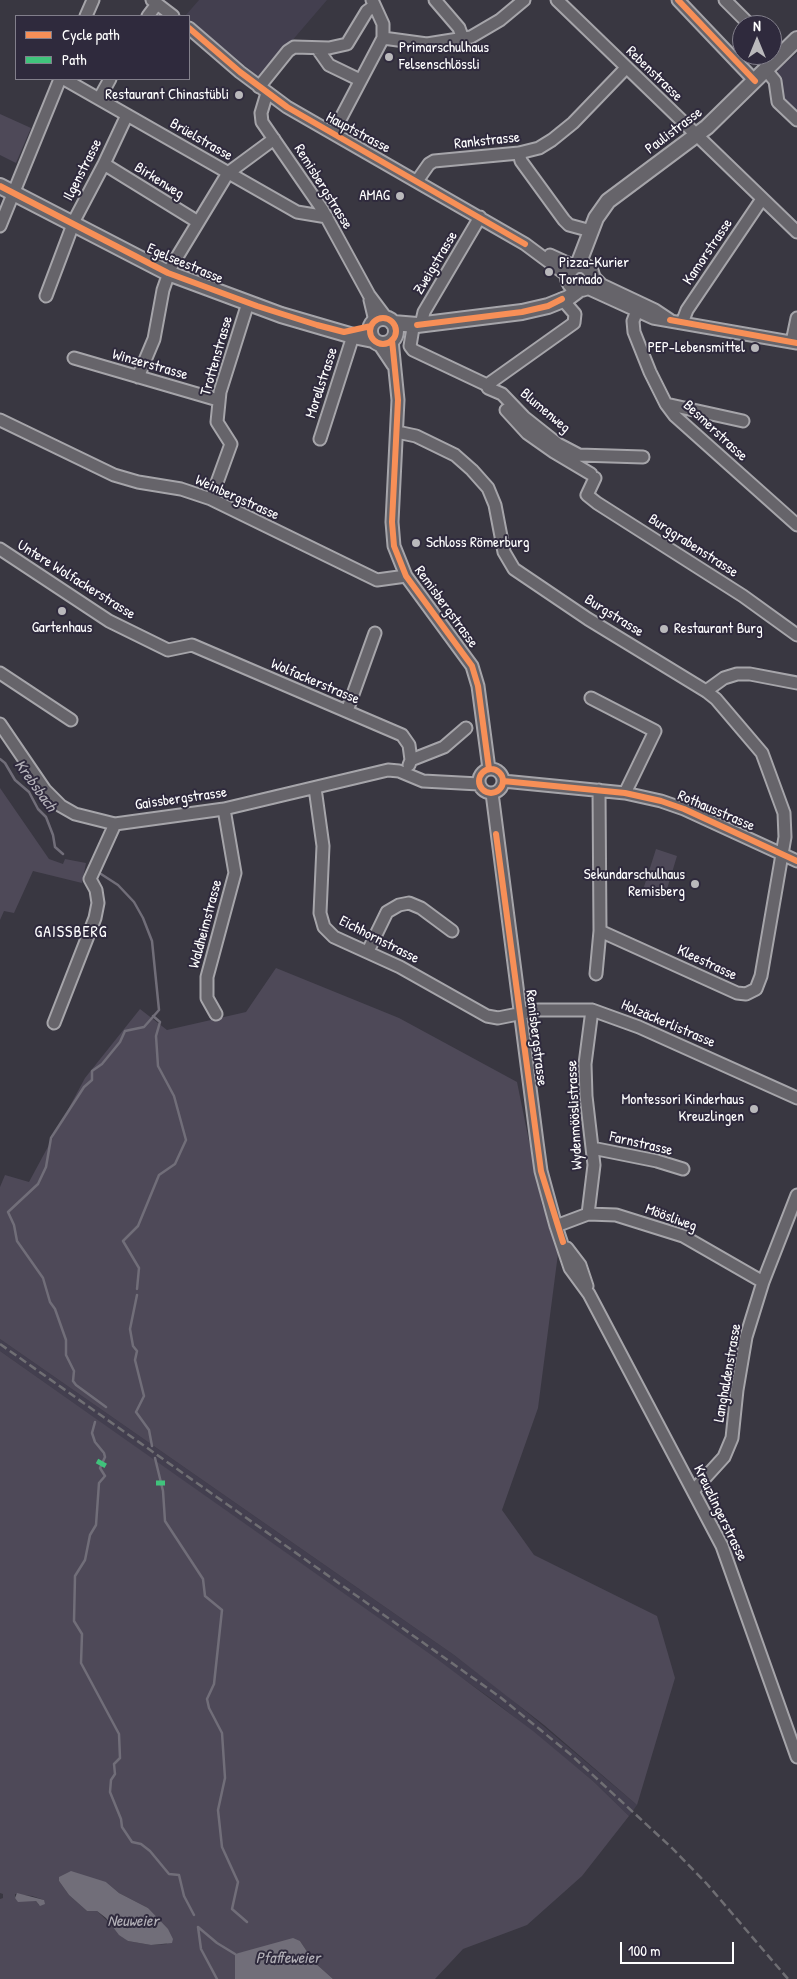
<!DOCTYPE html>
<html>
<head>
<meta charset="utf-8">
<style>
  body { margin:0 }
  #map { position:relative; width:797px; height:1979px; overflow:hidden; background:#393741; font-family:"Patrick Hand",sans-serif }
  canvas { display:block }
  .legend { position:absolute; left:15px; top:15px; width:175px; height:65px; box-sizing:border-box; background:#2f2a3d; border:1px solid #827f8b; margin:0; padding:6px 9px; list-style:none; font-size:15px; color:#fff }
  .legend li { display:flex; align-items:center; gap:10px; height:25px }
  .legend b { width:25px; border:1px solid #827f8b }
  .north { position:absolute; left:732px; top:15px; width:50px; height:50px; box-sizing:border-box; background:#2f2a3d; border:1px solid #827f8b; border-radius:50%; rotate:0deg; font-size:14px; font-weight:700; line-height:20px; text-align:center; color:#fff }
  .north::after { content:''; display:block; margin:auto; width:18px; height:22px; background:#bab9bc; clip-path:polygon(50% 0,100% 100%,50% 72%,0 100%) }
  .scale { position:absolute; left:620px; top:1942px; width:114px; height:22px; box-sizing:border-box; border:2px solid #fff; border-top:0; padding-left:6px; font-size:15px; line-height:18px; white-space:nowrap; color:#fff; -webkit-text-stroke:4px #2f2a3d; paint-order:stroke }
</style>
</head>
<body>
<div id="map">
<canvas width="797" height="1979"></canvas>
<ul class="legend">
<li><b style="height:6px;background:#f78f57"></b>Cycle path</li>
<li><b style="height:6px;background:#40c37c"></b>Path</li>
</ul>
<div class="north">N</div>
<div class="scale">100 m</div>
</div>
<script>
const ctx = document.querySelector('canvas').getContext('2d');
ctx.lineJoin = 'round';
function fillPath(path, color) { ctx.fillStyle = color; ctx.fill(path, 'evenodd'); }
const toPath = rows => new Path2D(rows.map(r => 'M' + r).join(''));
function stroke(path, color, width, dash) { ctx.strokeStyle = color; ctx.lineWidth = width; ctx.lineCap = dash ? 'butt' : 'round'; ctx.setLineDash(dash || []); ctx.stroke(path); }
function label(font, color, halo, rows, align = 'center') {
  ctx.font = font + ' "Patrick Hand",sans-serif'; ctx.lineWidth = 4; ctx.setLineDash([]); ctx.textBaseline = 'middle'; ctx.strokeStyle = halo; ctx.fillStyle = color; for (const [text, x, y, turn = 0] of rows) {
    ctx.save(); ctx.translate(x, y); ctx.rotate((+turn || 0) * Math.PI / 180); ctx.textAlign = isNaN(turn) ? turn : align; if (halo) ctx.strokeText(text, 0, 0); ctx.fillText(text, 0, 0); ctx.restore();
  }
}
fillPath(toPath([
  [199,0,327,0,260,78,189,20,189,16,185,16],
  [797,54,797,111,768,86,778,74,778,68],
  [0,1339,454,1655,504,1693,637,1805,629,1816,593,1781,493,1700,0,1351]
]), '#433f4f');
fillPath(toPath([
  [0,114,31,128,16,163,0,155],
  [0,788,49,859,63,864,65,859,86,863,82,883,33,871,14,913,4,911,0,920],
  [656,849,677,856,664,899,642,893],
  [276,968,399,1018,517,1082,542,1205,559,1246,538,1408,502,1510,534,1555,657,1616,675,1678,637,1805,544,1725,454,1655,0,1339,0,1187,5,1175,29,1182,85,1078,140,1009,167,1030,246,1012],
  [0,1351,437,1659,533,1731,593,1781,629,1816,582,1876,527,1925,463,1949,435,1979,333,1979,314,1962,300,1941,235,1954,235,1979,0,1979,0,1899,3,1898,3,1894,0,1893],
  [59,1881,106,1882,119,1893,148,1908,167,1944,151,1945,128,1941,97,1911,87,1911,69,1895],
  [15,1894,32,1896,44,1900,39,1905,36,1901,21,1901,15,1898]
]), '#4e4958');
fillPath(toPath([
  [71,1871,106,1882,119,1893,148,1908,168,1929,173,1939,172,1943,151,1945,128,1941,119,1935,106,1918,97,1911,87,1911,69,1895,59,1881,59,1877],
  [17,1893,44,1900,45,1904,40,1906,36,1901,18,1902,15,1898],
  [293,1938,300,1941,314,1962,333,1979,235,1979,235,1954]
]), '#716e79');
stroke(toPath([
  [0,759,5,763,15,780,29,792,38,809,46,817,53,835,55,847,63,854],
  [101,874,118,885,134,902,143,918,152,941,159,1010,144,1027,125,1031,120,1042,102,1064,92,1071,92,1080,84,1087,51,1138,46,1167,38,1184,8,1212,14,1225,17,1241,43,1278,50,1302,55,1309,66,1340,66,1355,74,1371,73,1381,76,1385,106,1407],
  [137,1289,139,1268,123,1241,138,1226,159,1175,175,1164,186,1140,174,1096,158,1066,156,1036,160,1022,153,1016],
  [137,1295,130,1329,133,1346,137,1351,135,1360,144,1396,136,1412,149,1430,152,1446],
  [95,1422,92,1433,95,1442,104,1453,105,1457,100,1468,105,1476,99,1483,96,1525,90,1535,85,1560,75,1576,74,1621,82,1634,81,1663,119,1734,120,1758,114,1764,115,1774,111,1780,110,1792,121,1819,122,1827,132,1842,141,1844,150,1851,169,1874,179,1875,184,1896,194,1915],
  [155,1458,163,1491,165,1521,203,1579,205,1596,222,1610,214,1684,207,1699,209,1708,222,1733,225,1778,218,1810,222,1847,238,1882,232,1909,247,1922],
  [198,1927,201,1949,217,1979],
  [198,1927,217,1943,235,1954]
]), '#716e79', 2.5);
const minor = toPath([
  [152,0,173,16],
  [372,0,383,24,383,38],
  [435,0,459,28,463,39],
  [557,0,797,232],
  [678,0,755,81],
  [725,0,750,25],
  [86,16,93,0],
  [148,16,157,4],
  [189,28,240,72,287,107,525,244,568,276],
  [317,48,329,65,360,80],
  [766,70,775,81,778,102,797,120],
  [64,79,297,212,327,217],
  [259,87,288,51,294,47,329,48,347,44,367,11,374,6],
  [267,93,261,113,262,122,322,209,369,295,387,319],
  [99,99,110,79],
  [333,133,383,38,427,44,471,37,500,20,524,0],
  [519,153,521,161,564,220,569,225,591,231],
  [104,164,198,222],
  [417,181,429,164,434,161,519,153,539,148,552,140,573,123,626,68],
  [0,226,60,79],
  [550,255,574,266],
  [592,275,602,285,655,310,670,320],
  [585,287,653,318,797,343],
  [46,296,75,219,104,164,127,115],
  [370,300,375,321],
  [640,303,633,321,634,332,650,372,666,404,675,416,797,525],
  [682,323,687,310,762,199],
  [421,325,424,312,480,217],
  [413,328,410,346,413,350,487,385,574,323,575,314,562,299],
  [392,340,398,400,392,522,394,546,406,576,472,666,478,686,489,769],
  [792,342,797,318],
  [379,344,393,365],
  [74,358,218,400],
  [138,377,154,339,163,290,171,267,228,173,274,139],
  [488,388,502,394,524,417,558,444,579,455,643,457],
  [666,404,743,421],
  [506,410,527,433,554,452,591,474],
  [0,420,114,475,138,482,181,489,211,499,377,580,406,576],
  [397,432,416,436,455,455,472,470,488,488,495,505,504,552,514,569,588,619,706,691,716,699,762,753,784,813,785,837,761,976,756,989,746,994,737,993,600,931],
  [320,439,353,336],
  [595,478,587,495,597,503,743,596,797,635],
  [211,499,231,444,217,422,220,392,248,303],
  [0,549,109,621,168,650,192,645,402,735,409,745,411,760],
  [0,673,71,720],
  [706,691,724,678,737,674,750,674,797,683],
  [591,698,655,731,625,793],
  [347,711,375,633],
  [0,724,45,790,61,806,75,814,115,824,224,809,388,770,399,771,423,781,479,784],
  [409,765,411,760,444,747,466,728],
  '479 781a12 12 0 1 1 24 0a12 12 0 1 1-24 0Z',
  [503,781,625,793,661,801,684,809,797,861],
  [315,788,323,846,320,913,324,927,334,937,400,967,487,1016,498,1018,538,1010,592,1010,639,1027,797,1098],
  [492,793,537,1142,541,1171,556,1226,570,1268,589,1294,722,1546,797,1757],
  [368,951,387,912,399,905,409,903,421,908,452,931],
  [596,974,600,931,599,790],
  [216,1014,207,998,207,977,235,873,224,809],
  [54,1023,95,918,98,903,96,890,90,879,115,824],
  [592,1148,657,1161,683,1169],
  [588,1214,594,1165,586,1096,585,1064,592,1010],
  [556,1226,588,1214,616,1215,683,1236,763,1282],
  [567,1248,580,1265,587,1286],
  [694,1490,724,1457,732,1438,737,1390,746,1337,763,1282,797,1195]
]);
const major = toPath([
  [0,186,168,273,281,315,353,336,373,340],
  [578,265,596,218,608,201,707,127,797,39],
  '568 277a12 12 0 1 1 24 0a12 12 0 1 1-24 0Z',
  '370 331a13 13 0 1 1 26 0a13 13 0 1 1-26 0Z',
  [393,323,417,325,522,312,548,306,568,298,580,289]
]);
stroke(minor, '#a6a5aa', 15);
stroke(major, '#a6a5aa', 18);
stroke(minor, '#66646a', 11);
stroke(major, '#66646a', 14);
stroke(toPath([
  [0,1344,500,1697,570,1754,672,1848,707,1884,788,1979]
]), '#6f6e73', 2.5, [8, 4]);
stroke(toPath([
  [97,1461,106,1466],
  [156,1483,165,1483]
]), '#40c37c', 5, [10, 5]);
stroke(toPath([
  [678,0,755,81],
  [189,28,240,72,287,107,525,244],
  [0,186,168,273,257,306,317,325,344,332,371,326],
  '370 331a13 13 0 1 1 26 0a13 13 0 1 1-26 0Z',
  [670,320,797,343],
  [417,325,522,312,548,306,562,299],
  [392,340,398,400,392,522,394,546,406,576,472,666,478,686,489,769],
  '479 781a12 12 0 1 1 24 0a12 12 0 1 1-24 0Z',
  [503,781,625,793,661,801,684,809,797,861],
  [496,834,541,1171,563,1242]
]), '#f78f57', 6);
for (const [x, y, r, color] of [
  [389,57,5,"#bab9bc"],
  [239,95,5,"#bab9bc"],
  [400,196,5,"#bab9bc"],
  [549,272,5,"#bab9bc"],
  [755,348,5,"#bab9bc"],
  [416,543,5,"#bab9bc"],
  [62,611,5,"#bab9bc"],
  [664,629,5,"#bab9bc"],
  [695,884,5,"#bab9bc"],
  [754,1109,5,"#bab9bc"]
]) { const dot = new Path2D(); dot.arc(x, y, r, 0, 2 * Math.PI); ctx.fillStyle = color; ctx.fill(dot); stroke(dot, '#2f2a3d', 2); }
label('15px', '#fff', '#2f2a3d', [
  ["Primarschulhaus",399,48,"left"],
  ["Felsenschlössli",399,65,"left"],
  ["Restaurant Chinastübli",229,95],
  ["AMAG",390,196],
  ["Pizza-Kurier",559,263,"left"],
  ["Tornado",559,280,"left"],
  ["PEP-Lebensmittel",745,348],
  ["Schloss Römerburg",426,543,"left"],
  ["Gartenhaus",62,628,"center"],
  ["Restaurant Burg",674,629,"left"],
  ["Sekundarschulhaus",685,875],
  ["Remisberg",685,892],
  ["Montessori Kinderhaus",744,1100],
  ["Kreuzlingen",744,1117]
], 'right');
label('15px', '#fff', '#2f2a3d', [
  ["Rebenstrasse",654,74,44],
  ["Paulistrasse",674,131,-37],
  ["Hauptstrasse",358,133,28],
  ["Brüelstrasse",201,140,30],
  ["Rankstrasse",487,141,-6],
  ["Ilgenstrasse",83,170,-63],
  ["Birkenweg",159,181,32],
  ["Remisbergstrasse",323,187,58],
  ["Kamorstrasse",708,252,-56],
  ["Zweigstrasse",436,263,-59],
  ["Egelseestrasse",185,264,23],
  ["Trottenstrasse",217,356,-74],
  ["Winzerstrasse",150,365,16],
  ["Morellstrasse",322,383,-72],
  ["Blumenweg",545,411,40],
  ["Besmerstrasse",715,431,43],
  ["Weinbergstrasse",237,498,24],
  ["Burggrabenstrasse",693,546,33],
  ["Untere Wolfackerstrasse",76,580,32],
  ["Remisbergstrasse",446,607,54],
  ["Burgstrasse",614,616,32],
  ["Wolfackerstrasse",315,682,23],
  ["Gaissbergstrasse",181,799,-8],
  ["Rothausstrasse",716,811,23],
  ["Waldheimstrasse",206,924,-75],
  ["Eichhornstrasse",379,940,27],
  ["Kleestrasse",707,963,25],
  ["Holzäckerlistrasse",668,1024,23],
  ["Remisbergstrasse",536,1038,83],
  ["Wydenmööslistrasse",575,1115,-93],
  ["Farnstrasse",641,1144,13],
  ["Möösliweg",671,1218,20],
  ["Langhaldenstrasse",728,1373,-80],
  ["Kreuzlingerstrasse",720,1513,64]
]);
label('italic 16px', '#b4b2b9', '#2f2a3d', [
  ["Krebsbach",35,786,54],
  ["Neuweier",133,1922],
  ["Pfaffeweier",288,1959]
]);
ctx.letterSpacing = '1px';
label('16px', '#fff', '#2f2a3d', [
  ["GAISSBERG",71,933]
]);
ctx.letterSpacing = '0px';
</script>
</body>
</html>
